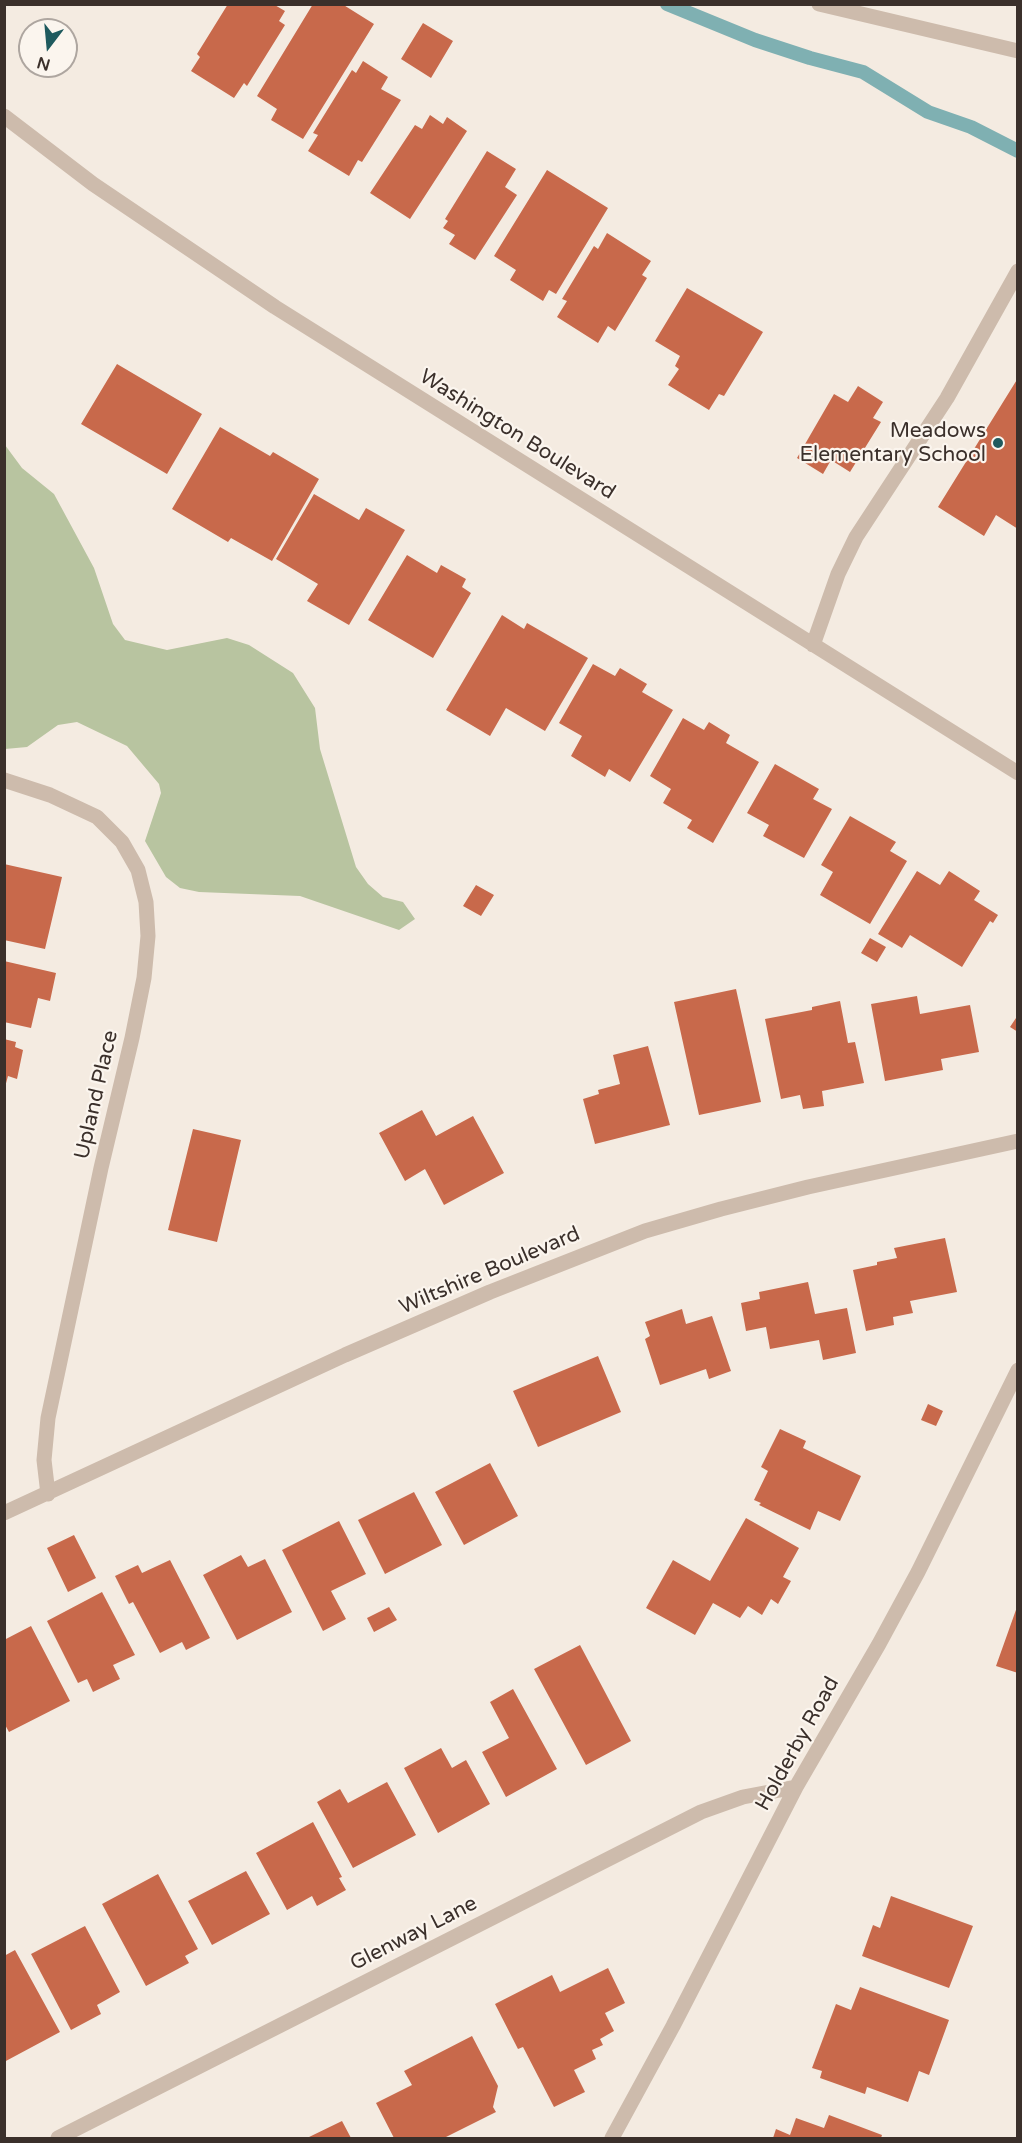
<!DOCTYPE html>
<html>
<head>
<meta charset="utf-8">
<style>
  body { margin:0 }
  #map { position:relative; width:1022px; height:2143px; overflow:hidden; background:#f4ebe1; font-family:"Varela Round",sans-serif }
  canvas { display:block }
  .frame { position:absolute; inset:0; border:6px solid #3b302b; pointer-events:none }
  .north { position:absolute; left:18px; top:18px; width:60px; height:60px; box-sizing:border-box; background:#fbf5ee; border:2px solid #aea6a0; border-radius:50%; rotate:196deg; font-size:16px; font-weight:700; line-height:24px; text-align:center; color:#3b302b }
  .north::after { content:''; display:block; margin:auto; width:21px; height:27px; background:#1f5a5e; clip-path:polygon(50% 0,100% 100%,50% 72%,0 100%) }
</style>
</head>
<body>
<div id="map">
<canvas width="1022" height="2143"></canvas>
<div class="frame"></div>
<div class="north">N</div>
</div>
<script>
const ctx = document.querySelector('canvas').getContext('2d');
ctx.lineJoin = 'round';
function fillPath(path, color) { ctx.fillStyle = color; ctx.fill(path, 'evenodd'); }
const toPath = rows => new Path2D(rows.map(r => 'M' + r).join(''));
function stroke(path, color, width, dash) { ctx.strokeStyle = color; ctx.lineWidth = width; ctx.lineCap = dash ? 'butt' : 'round'; ctx.setLineDash(dash || []); ctx.stroke(path); }
function label(font, color, halo, rows, align = 'center') {
  ctx.font = font + ' "Varela Round",sans-serif'; ctx.lineWidth = 4.5; ctx.setLineDash([]); ctx.textBaseline = 'middle'; ctx.strokeStyle = halo; ctx.fillStyle = color; for (const [text, x, y, turn = 0] of rows) {
    ctx.save(); ctx.translate(x, y); ctx.rotate((+turn || 0) * Math.PI / 180); ctx.textAlign = isNaN(turn) ? turn : align; if (halo) ctx.strokeText(text, 0, 0); ctx.fillText(text, 0, 0); ctx.restore();
  }
}
fillPath(toPath([
  [5,445,22,468,54,494,94,568,113,624,125,640,167,650,227,638,249,645,293,673,315,708,320,749,356,867,368,884,383,897,403,902,415,919,399,930,300,896,199,892,180,888,166,877,145,841,161,793,159,784,127,746,77,722,58,725,27,747,5,749]
]), '#b8c4a0');
stroke(toPath([
  [667,4,755,40,810,58,863,72,928,112,971,127,1018,151]
]), '#7fb0b2', 14);
fillPath(toPath([
  [228,4,273,4,285,11,279,21,285,25,247,86,244,83,234,98,191,71,200,57,197,54],
  [313,4,342,4,374,24,303,139,271,120,277,109,257,96],
  [423,23,453,41,431,78,401,59],
  [363,61,388,77,381,89,401,100,362,162,358,160,349,176,308,151,318,135,313,133,352,70,356,73],
  [430,115,443,124,447,117,467,131,410,219,370,193,415,125,422,129],
  [487,151,516,169,505,187,517,195,475,260,449,244,455,235,443,228,448,221,445,219],
  [547,170,608,208,556,294,549,290,543,301,510,280,516,270,494,256],
  [607,233,651,261,642,275,647,278,615,331,608,326,598,343,557,317,567,301,562,299,594,246,598,249],
  [687,288,763,332,724,396,719,394,709,410,668,385,679,369,675,366,680,356,655,341],
  [117,364,202,414,167,474,81,424],
  [1018,378,1018,529,996,515,984,536,938,507],
  [858,386,883,402,873,418,881,422,850,472,831,460,823,474,797,458,834,394,848,402],
  [220,427,270,456,273,452,319,479,272,561,231,538,228,542,172,509],
  [314,494,359,520,366,508,405,530,349,625,307,601,318,584,276,559],
  [407,555,437,573,441,565,466,579,462,587,471,593,433,658,368,620],
  [502,615,524,629,527,623,588,658,545,731,506,708,490,736,446,710],
  [593,664,615,676,620,668,647,684,642,692,673,710,630,782,609,769,605,777,571,756,582,736,559,723],
  [683,718,704,730,709,722,730,735,726,743,759,762,713,843,687,828,692,820,663,803,671,789,650,776],
  [775,764,819,789,813,799,832,809,804,858,763,836,769,825,747,813],
  [850,816,896,842,890,851,907,861,870,924,820,895,833,872,821,865],
  [4,864,62,877,45,949,4,940],
  [917,871,940,885,949,871,980,891,974,900,998,915,993,923,990,921,962,967,910,935,902,948,878,934],
  [476,885,494,895,481,916,463,906],
  [870,938,886,947,877,962,861,953],
  [4,961,56,973,50,1001,38,998,31,1028,4,1022],
  [736,989,761,1102,699,1115,674,1002],
  [917,996,920,1014,970,1005,979,1052,941,1059,943,1070,885,1081,871,1004],
  [840,1001,848,1043,855,1042,864,1083,822,1091,824,1106,803,1109,800,1095,781,1099,765,1019,812,1010,812,1007],
  [1018,1015,1018,1032,1010,1027],
  [4,1039,16,1042,15,1047,23,1050,17,1079,8,1076,5,1087],
  [648,1046,670,1125,595,1144,583,1099,599,1094,598,1090,620,1084,613,1055],
  [422,1110,436,1136,473,1116,504,1173,444,1205,425,1169,405,1181,379,1133],
  [193,1129,241,1140,217,1242,168,1230],
  [945,1238,957,1292,910,1301,913,1313,893,1317,894,1325,866,1331,853,1270,877,1265,877,1262,897,1258,894,1248],
  [808,1282,815,1314,847,1308,856,1353,823,1360,819,1340,770,1349,766,1327,746,1331,741,1303,760,1299,759,1292],
  [682,1309,686,1324,712,1316,731,1371,709,1379,706,1369,660,1385,645,1339,650,1336,645,1322],
  [598,1356,621,1412,538,1447,513,1391],
  [928,1404,943,1411,936,1426,921,1420],
  [780,1429,806,1441,803,1448,861,1476,840,1521,818,1511,810,1530,759,1505,761,1503,754,1500,768,1471,761,1467],
  [490,1463,518,1516,464,1545,435,1492],
  [414,1492,442,1545,385,1574,358,1520],
  [746,1518,799,1548,783,1577,791,1581,778,1604,771,1599,762,1615,748,1606,740,1618,713,1603,695,1635,646,1608,673,1560,710,1581],
  [339,1521,366,1574,331,1591,346,1619,323,1631,282,1550],
  [74,1535,96,1578,68,1592,47,1548],
  [241,1555,248,1567,265,1559,292,1612,237,1640,203,1575],
  [170,1560,210,1638,186,1650,182,1642,160,1653,133,1602,129,1604,115,1576,138,1565,142,1573],
  [102,1592,135,1655,113,1665,120,1679,93,1692,87,1679,78,1683,47,1621],
  [389,1607,397,1620,374,1632,367,1618],
  [1017,1607,1018,1607,1018,1673,996,1666],
  [31,1626,70,1701,9,1732,4,1723,4,1640],
  [580,1645,631,1741,586,1765,534,1669],
  [513,1689,557,1769,506,1797,482,1752,509,1738,490,1702],
  [441,1748,452,1768,466,1760,490,1804,438,1833,404,1768],
  [387,1782,416,1835,353,1868,317,1802,340,1789,348,1803],
  [313,1822,342,1877,339,1878,346,1890,317,1906,312,1896,287,1910,256,1853],
  [246,1871,270,1914,212,1945,188,1901],
  [158,1874,198,1949,185,1956,189,1963,146,1986,102,1904],
  [891,1896,973,1926,949,1988,862,1956,873,1925,880,1928],
  [85,1926,120,1992,97,2005,101,2014,71,2030,31,1954],
  [15,1950,60,2032,4,2062,4,1956],
  [608,1968,625,2003,605,2013,614,2031,600,2039,603,2045,592,2050,596,2059,574,2070,585,2092,554,2107,523,2047,518,2049,495,2004,552,1975,560,1992],
  [860,1987,949,2020,929,2075,919,2071,908,2102,867,2087,865,2094,820,2078,822,2071,812,2068,836,2004,851,2010],
  [472,2036,498,2086,493,2107,496,2112,444,2138,394,2138,376,2103,412,2085,404,2071],
  [829,2115,882,2135,881,2138,773,2138,776,2129,790,2135,796,2118,824,2128],
  [342,2121,351,2138,307,2138]
]), '#c8694b');
stroke(toPath([
  [819,4,1018,51],
  [4,116,93,184,275,307,1018,773],
  [813,645,838,574,856,537,947,398,1018,271],
  [4,780,50,795,97,817,122,842,138,870,146,902,148,936,144,978,132,1038,101,1168,48,1418,44,1460,48,1494],
  [4,1513,345,1355,490,1292,645,1231,721,1209,808,1187,1018,1141],
  [58,2138,701,1812,743,1797,796,1787],
  [612,2138,673,2026,796,1787,879,1644,918,1572,1018,1370]
]), '#cdbbac', 15);
for (const [x, y, r, color] of [
  [998,443,6,"#1f5a5e"]
]) { const dot = new Path2D(); dot.arc(x, y, r, 0, 2 * Math.PI); ctx.fillStyle = color; ctx.fill(dot); stroke(dot, '#fbf5ee', 2); }
label('21px', '#3b302b', '#fbf5ee', [
  ["Meadows",986,431],
  ["Elementary School",986,455]
], 'right');
label('21px', '#3b302b', '#fbf5ee', [
  ["Washington Boulevard",517,435,32],
  ["Upland Place",97,1095,-77],
  ["Wiltshire Boulevard",490,1271,-23],
  ["Holderby Road",798,1744,-61],
  ["Glenway Lane",414,1934,-27]
]);
</script>
</body>
</html>
